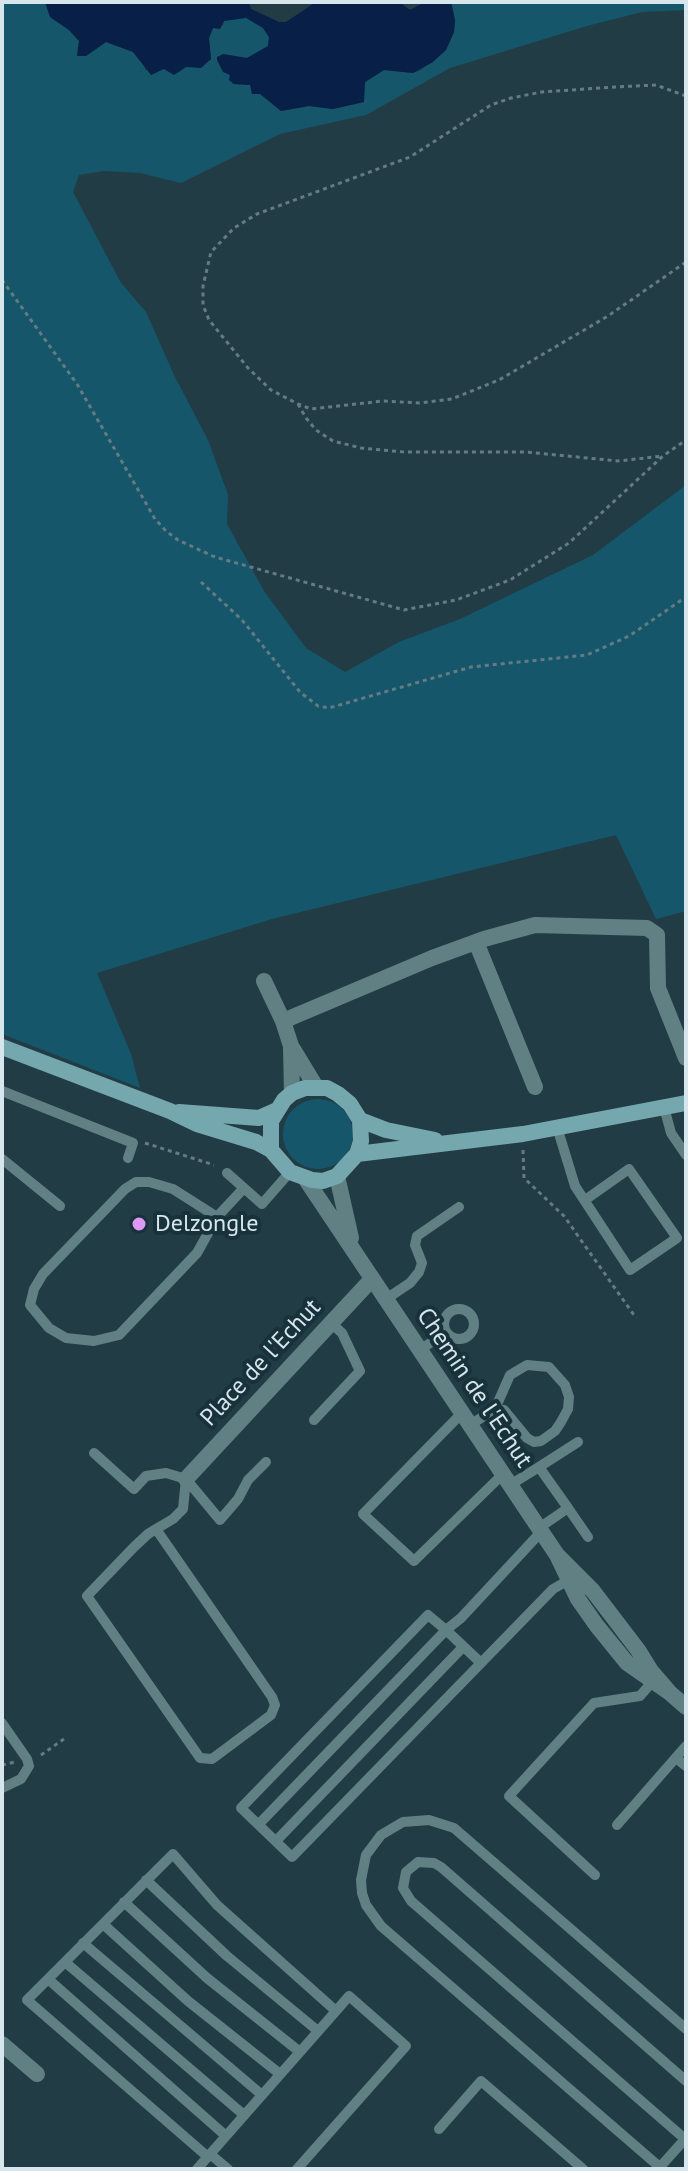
<!DOCTYPE html>
<html>
<head>
<meta charset="utf-8">
<style>
  body { margin:0 }
  #map { position:relative; width:688px; height:2171px; overflow:hidden; background:#223c45; font-family:"PT Sans",sans-serif }
  canvas { display:block }
  .frame { position:absolute; inset:0; border:4px solid #d7e6ec; pointer-events:none }
</style>
</head>
<body>
<div id="map">
<canvas width="688" height="2171"></canvas>
<div class="frame"></div>
</div>
<script>
const ctx = document.querySelector('canvas').getContext('2d');
ctx.lineJoin = 'round';
function fillPath(path, color) { ctx.fillStyle = color; ctx.fill(path, 'evenodd'); }
const toPath = rows => new Path2D(rows.map(r => 'M' + r).join(''));
function stroke(path, color, width, dash) { ctx.strokeStyle = color; ctx.lineWidth = width; ctx.lineCap = dash ? 'butt' : 'round'; ctx.setLineDash(dash || []); ctx.stroke(path); }
function label(font, color, halo, rows, align = 'center') {
  ctx.font = font + ' "PT Sans",sans-serif'; ctx.lineWidth = 8; ctx.setLineDash([]); ctx.textBaseline = 'middle'; ctx.strokeStyle = halo; ctx.fillStyle = color; for (const [text, x, y, turn = 0] of rows) {
    ctx.save(); ctx.translate(x, y); ctx.rotate((+turn || 0) * Math.PI / 180); ctx.textAlign = isNaN(turn) ? turn : align; if (halo) ctx.strokeText(text, 0, 0); ctx.fillText(text, 0, 0); ctx.restore();
  }
}
fillPath(toPath([
  [2,2,45,2,50,17,69,30,79,41,77,51,86,56,106,42,133,52,144,64,145,70,164,69,177,73,186,67,201,67,211,59,209,38,213,28,223,25,224,21,246,17,263,28,269,37,268,46,247,58,235,57,220,62,221,67,230,75,229,80,234,84,251,85,281,111,309,106,333,109,363,102,365,82,384,70,413,73,421,70,446,50,454,32,455,20,451,2,686,2,686,10,642,12,587,26,450,68,366,115,280,134,181,183,140,173,104,171,79,175,73,192,121,283,146,312,174,375,208,440,228,495,227,524,264,591,306,648,345,672,399,642,460,619,593,555,686,485,686,911,656,919,616,835,272,919,97,973,131,1054,140,1088,2,1034],
  '283 1134a35 35 0 1 1 70 0a35 35 0 1 1-70 0Z'
]), '#16566a');
fillPath(toPath([
  [45,2,249,2,251,9,279,22,286,22,316,2,399,2,410,10,425,2,451,2,455,20,454,32,446,50,433,62,413,73,384,70,365,82,364,102,333,109,309,106,281,111,260,94,252,94,250,85,234,84,229,80,230,75,223,72,217,60,217,57,223,54,247,58,268,46,269,37,263,28,246,18,224,21,220,29,213,28,209,38,211,59,201,68,186,67,174,75,164,69,151,75,133,52,106,42,86,56,77,56,79,41,69,30,50,17]
]), '#081f47');
stroke(toPath([
  [686,96,656,85,615,87,542,92,511,98,491,105,410,157,257,214,234,228,211,252,203,286,203,305,209,320,248,368,271,390,298,404,311,409,383,401,420,403,452,399,499,380,608,316,686,262],
  [2,280,77,384,155,519,166,531,178,540,215,557,404,610,456,600,510,580,569,543,663,456,686,440],
  [298,404,306,418,316,430,333,441,361,448,404,452,526,452,618,461,663,456],
  [201,582,242,620,300,692,318,706,329,708,471,667,587,655,629,636,686,597],
  [145,1143,214,1165],
  [523,1150,524,1178,564,1216,636,1318],
  [41,1755,64,1739],
  [2,1765,15,1762]
]), '#657b83', 3, [4, 4]);
stroke(toPath([
  [2,1091,133,1143,128,1158],
  [664,1107,671,1133,686,1155],
  [557,1127,575,1186,630,1270,677,1238,629,1169,585,1200],
  [2,1159,60,1206],
  [227,1173,262,1204,290,1172],
  [217,1217,173,1189,149,1182,136,1182,125,1189,43,1274,34,1289,30,1305,49,1328,66,1338,94,1341,119,1335,197,1253,217,1217,243,1189],
  [386,1299,410,1283,419,1272,422,1263,415,1245,417,1236,459,1207],
  '444 1324a15 15 0 1 1 30 0a15 15 0 1 1-30 0Z',
  [420,1350,446,1332],
  [462,1413,363,1514,414,1561,503,1474],
  [314,1420,360,1371,342,1333,331,1323],
  [470,1425,495,1409,504,1410,527,1438,534,1442,541,1441,555,1431,561,1422,568,1409,569,1397,565,1385,549,1367,527,1365,510,1375,495,1409],
  [94,1453,134,1489,146,1476,166,1473,186,1479,183,1509,173,1519,156,1529,148,1534,134,1547,87,1596,200,1758,212,1759,271,1715,275,1705,272,1697,156,1529],
  [539,1467,578,1442],
  [186,1479,220,1520,238,1499,248,1480,266,1462],
  [510,1485,539,1467,568,1508,539,1528],
  [568,1508,588,1537],
  [541,1532,461,1618,446,1630,481,1663,553,1589,569,1580],
  [2,1723,27,1759,29,1766,21,1779,2,1788],
  [676,1758,686,1766],
  [259,1824,446,1630,428,1615,241,1808,292,1857,481,1663],
  [617,1825,686,1746],
  [276,1841,463,1647],
  [595,1875,509,1796,594,1703,640,1696,652,1682],
  [146,1880,227,1956,318,2031],
  [124,1902,207,1978,300,2052],
  [103,1924,188,2001,280,2074],
  [83,1943,262,2095],
  [65,1962,244,2115],
  [48,1979,226,2136],
  [439,2129,481,2081,583,2169],
  [685,2139,411,1901,403,1888,406,1872,418,1862,434,1863,441,1867,686,2081],
  [210,2154,228,2169],
  [660,2167,686,2138],
  [197,2169,226,2136,336,2011,217,1905,173,1854,27,2000,208,2157],
  [297,2169,406,2046,349,1996,336,2011],
  [662,2169,381,1926,366,1905,362,1893,361,1880,366,1855,381,1835,403,1822,429,1820,454,1828,686,2029]
]), '#618083', 10);
stroke(toPath([
  [476,942,535,1087],
  [264,981,283,1021],
  [291,1047,292,1093],
  [316,1087,291,1046,283,1021,432,958,484,939,535,925,647,928,657,935,658,988,686,1058],
  [337,1176,351,1238],
  [305,1178,557,1555,578,1599,597,1626,627,1663,670,1693,651,1671,638,1650,593,1591,557,1555],
  [186,1479,372,1279],
  [670,1693,686,1707],
  [2,2044,37,2074]
]), '#618083', 16);
stroke(toPath([
  [2,1047,170,1111,197,1124,256,1142,271,1150,290,1172,312,1180,323,1181,337,1176,357,1154,361,1141,360,1120,350,1104,338,1094,327,1088,305,1088,292,1093,284,1100,271,1121,271,1150],
  [179,1112,259,1118,277,1110],
  [360,1120,386,1130,435,1140],
  [357,1154,523,1134,686,1103]
]), '#75a8ae', 16);
for (const [x, y, r, color] of [
  [139,1224,8,"#dc99f4"]
]) { const dot = new Path2D(); dot.arc(x, y, r, 0, 2 * Math.PI); ctx.fillStyle = color; ctx.fill(dot); stroke(dot, '#18323b', 3); }
label('24px', '#d7e6ec', '#18323b', [
  ["Delzongle",155,1224]
], 'left');
label('24px', '#d7e6ec', '#18323b', [
  ["Place de l'Echut",261,1363,-47],
  ["Chemin de l'Echut",474,1388,56]
]);
</script>
</body>
</html>
